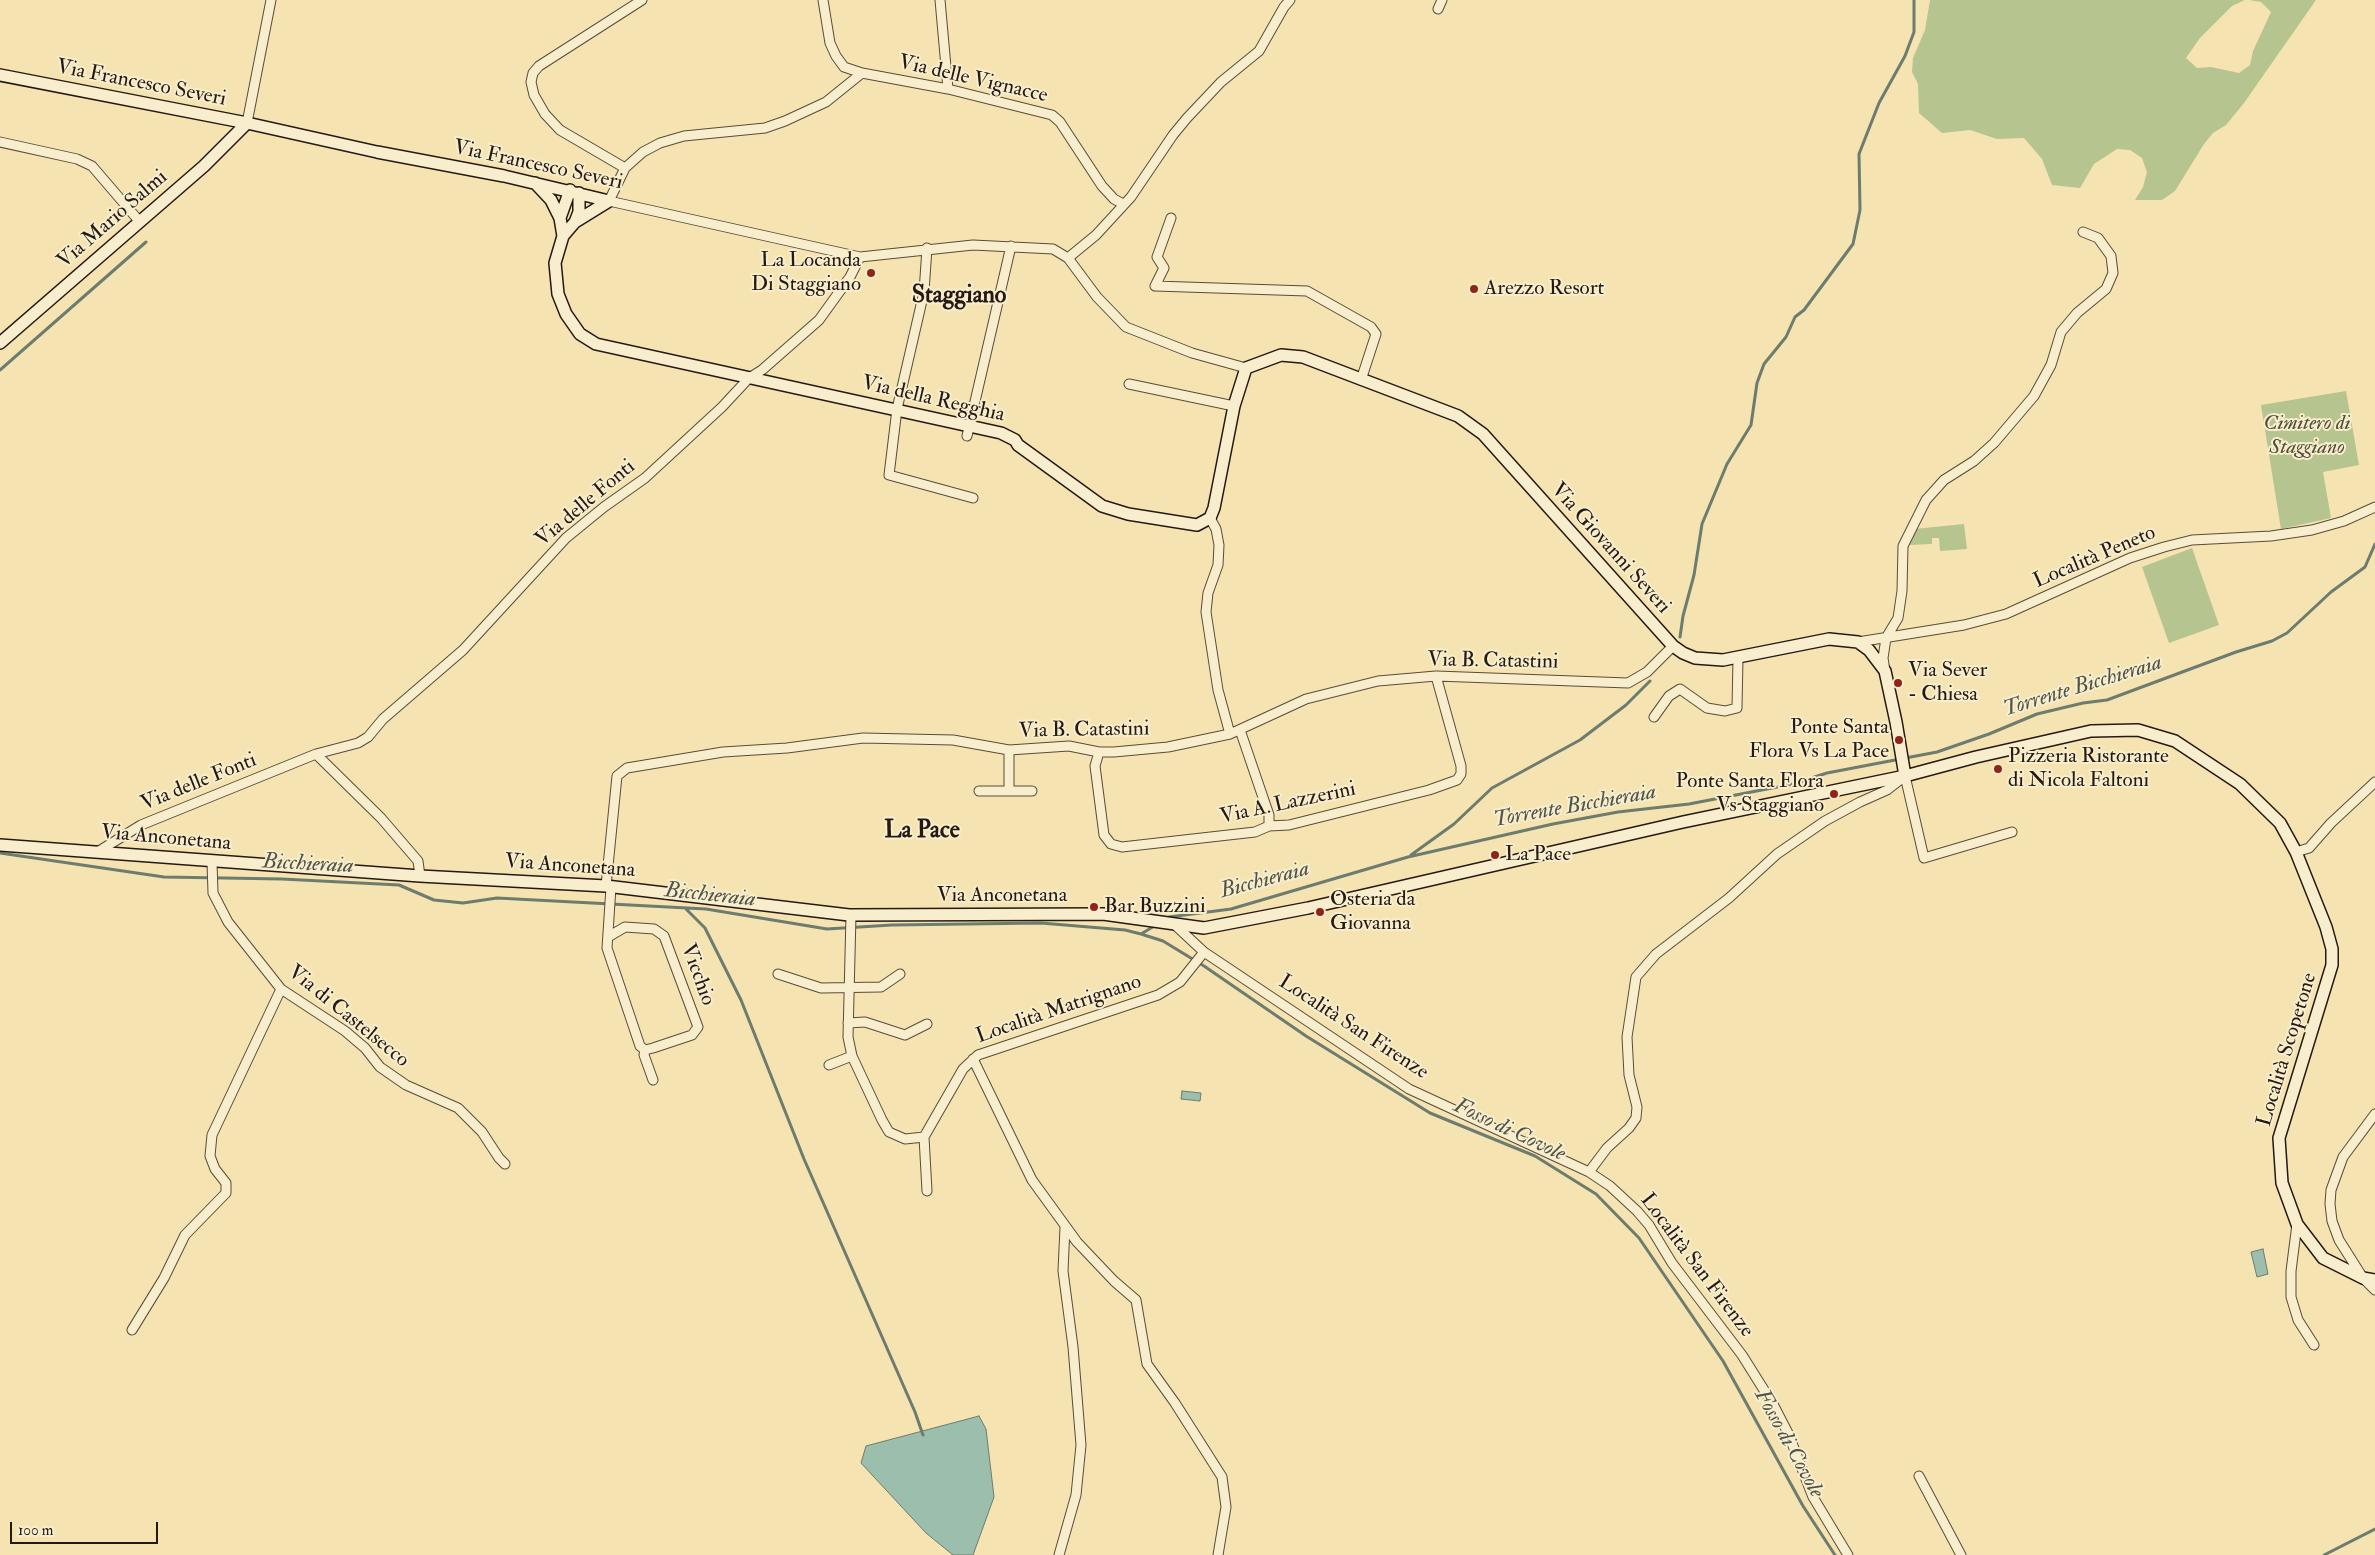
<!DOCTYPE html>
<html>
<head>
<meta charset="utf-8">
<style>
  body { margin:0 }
  #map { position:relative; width:2375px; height:1555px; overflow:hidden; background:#f5e3b1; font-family:"IM FELL Double Pica",serif }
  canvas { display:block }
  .scale { position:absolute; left:10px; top:1522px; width:148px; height:22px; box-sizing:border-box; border:2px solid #251913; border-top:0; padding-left:6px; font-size:15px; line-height:18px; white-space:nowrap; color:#251913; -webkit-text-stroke:4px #f8edcc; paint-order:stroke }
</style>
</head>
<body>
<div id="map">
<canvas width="2375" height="1555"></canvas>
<div class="scale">100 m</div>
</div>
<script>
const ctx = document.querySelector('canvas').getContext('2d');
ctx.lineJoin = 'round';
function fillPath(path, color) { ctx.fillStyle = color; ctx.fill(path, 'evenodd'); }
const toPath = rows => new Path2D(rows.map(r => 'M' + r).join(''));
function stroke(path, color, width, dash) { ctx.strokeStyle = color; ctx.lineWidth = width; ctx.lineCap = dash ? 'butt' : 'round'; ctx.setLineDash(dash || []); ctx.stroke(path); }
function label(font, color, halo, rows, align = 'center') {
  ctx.font = font + ' "IM FELL Double Pica",serif'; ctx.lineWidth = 4; ctx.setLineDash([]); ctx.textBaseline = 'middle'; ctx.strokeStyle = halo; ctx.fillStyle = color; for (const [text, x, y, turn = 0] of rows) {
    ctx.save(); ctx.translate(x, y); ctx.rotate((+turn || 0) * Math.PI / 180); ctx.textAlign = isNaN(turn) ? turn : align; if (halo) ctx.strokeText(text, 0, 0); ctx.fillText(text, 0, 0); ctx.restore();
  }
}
fillPath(toPath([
  [1930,0,2245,0,2232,6,2200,38,2186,58,2197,68,2211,67,2239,73,2250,65,2253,51,2271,12,2261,2,2249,0,2316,0,2244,103,2226,125,2213,133,2204,144,2175,191,2162,200,2135,200,2143,187,2147,172,2142,158,2130,150,2117,149,2094,164,2080,188,2052,185,2042,159,2024,138,1997,139,1970,130,1942,133,1919,113,1918,84,1912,72,1913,58,1925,30],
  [2346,391,2359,465,2323,472,2331,518,2281,529,2261,405],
  [1964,524,1967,549,1940,551,1939,538,1932,538,1932,544,1909,545,1914,529],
  [2192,548,2219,625,2169,643,2142,567]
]), '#b6c590');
const water = toPath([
  [1182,1091,1201,1093,1200,1101,1181,1099,1182,1091],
  [2263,1249,2268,1274,2257,1277,2251,1252,2263,1249],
  [979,1416,986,1429,994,1497,973,1555,953,1555,926,1533,861,1463,866,1446,979,1416]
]);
fillPath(water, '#9cbeac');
stroke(water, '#6c7c6f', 1);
stroke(toPath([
  [0,370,146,242],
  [1680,637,1683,616,1694,575,1702,524,1727,464,1751,425,1757,383,1764,364,1786,337,1795,317,1804,310,1853,244,1860,210,1859,154,1879,103,1905,56,1914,32,1914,0],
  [0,853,164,877,282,879,399,885,434,900,463,903,497,898,706,909,827,929,892,925,1041,923,1125,930,1141,934,1156,925],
  [1411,855,1454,824,1492,788,1580,740,1626,705,1650,681],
  [685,908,705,928,741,1000,804,1159,915,1412,923,1435],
  [1165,919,1169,917,1231,909,1408,857,1553,824,1618,812,1689,804,1793,784,1827,773,1937,752,1989,734,2037,714,2083,703,2107,700,2236,652,2272,641,2287,633,2331,592,2365,567,2375,544],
  [1141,934,1163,941,1204,966,1306,1036,1430,1113,1535,1156,1596,1194,1639,1238,1723,1361,1803,1506,1835,1555],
  [2324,1555,2375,1529]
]), '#6c7c6f', 3);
const street = toPath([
  [823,0,830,43,836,56,844,67,862,73,948,89,1052,115,1060,122,1102,186,1114,199,1123,204],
  [940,0,948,89],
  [1438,9,1442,0],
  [862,73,826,102,785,121,765,128,684,136,660,143,643,152,625,168,609,201,860,257,973,245,1053,249,1068,258,1097,297,1126,327,1192,353,1246,368],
  [247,123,271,0],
  [0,142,77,159,92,166,140,222],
  [625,168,560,130,545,114,534,95,531,82,533,73,539,66,642,0],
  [1171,218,1157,257,1164,268,1155,286,1307,291,1371,327,1376,334,1361,380],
  [927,248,924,292,897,409,889,475,973,498],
  [1068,258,1096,235,1131,197,1173,135,1187,118,1221,82,1259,51,1284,7,1290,0],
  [1129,384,1234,406],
  [967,436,1011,246],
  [1210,518,1216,529,1219,545,1218,565,1208,593,1206,612,1218,690,1230,734],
  [1858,642,1964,625,2006,614,2130,558,2164,547,2192,540,2271,536,2312,530,2344,521,2375,507],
  [1885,671,1883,658,1886,638,1898,618,1902,591,1903,546,1926,500,1944,480,1974,461,1994,443,2034,396,2051,365,2061,332,2077,313,2106,289,2113,273,2111,256,2098,238,2083,232],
  [1654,717,1669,696,1680,689,1707,708,1725,711,1737,708,1738,658],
  [1240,730,1269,815,1269,826],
  [1099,752,1095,766,1104,835,1111,844,1122,847,1255,832,1269,826,1289,825,1429,790,1457,780,1461,774,1461,766,1436,676],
  [316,754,381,818,418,861,420,876],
  [979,791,1032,791],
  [1009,791,1009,750],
  [99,851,141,825,316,754,358,743,368,737,383,719,463,650,566,538,604,507,645,478,722,407,749,378,762,370,819,320,850,277,860,257],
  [2296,852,2309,848,2331,823,2375,782],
  [212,862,213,893,228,922,281,989,345,1031,365,1048,380,1067,406,1085,458,1108,482,1132,499,1158,505,1164],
  [606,886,617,776,627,768,723,752,787,748,863,738,953,740,1009,750,1069,746,1099,752,1114,752,1168,747,1230,734,1306,699,1378,681,1436,676,1628,683,1647,672,1673,646],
  [851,915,848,1037,852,1056,882,1120,889,1132,905,1139,924,1137,963,1069,978,1055,1158,995,1180,982,1204,952],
  [1175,925,1204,952,1409,1089,1589,1172,1610,1186,1637,1211,1649,1225,1672,1263,1742,1355,1774,1406,1788,1433,1813,1497,1848,1555],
  [608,937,625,927,654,929,664,936,698,1027,692,1035,653,1048,645,1050,640,1046,607,948,611,887],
  [778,974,821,988,881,987,900,974],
  [848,1023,865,1022,905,1035,927,1024],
  [645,1050,644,1055,653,1080],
  [973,1059,1032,1180,1077,1242,1114,1281,1136,1300,1147,1364,1175,1403,1222,1477,1226,1507,1218,1555],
  [829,1065,852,1056],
  [2375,1114,2343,1157,2331,1190,2330,1204,2332,1221,2339,1240,2363,1278,2375,1290],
  [924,1137,927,1191],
  [1589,1172,1607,1148,1629,1128,1636,1118,1637,1107,1629,1075,1627,1037,1636,977,1656,954,1729,898,1777,854,1825,821,1860,802,1887,790,1905,776,1924,858,2012,832],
  [2297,1224,2291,1271,2291,1297,2298,1320,2314,1345],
  [132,1330,164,1278,185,1235,226,1193,226,1183,215,1169,210,1156,212,1135,281,989],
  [1919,1476,1961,1555],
  [1059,1555,1076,1495,1081,1445,1073,1347,1063,1271,1065,1227]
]);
const secondary = toPath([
  [0,75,247,123,377,152,504,176,609,201],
  [535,183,551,200,560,218,563,236,555,263,558,294,566,314,580,334,596,344,1001,433,1015,440,1018,445,1102,506,1128,514,1197,525,1210,518,1214,508,1234,406,1246,368,1281,355,1303,357,1458,416,1483,434,1673,646,1683,653,1695,658,1723,660,1829,639,1858,642,1869,650,1885,671,1896,722,1905,776],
  [560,218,570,190],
  [575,222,579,212,579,193],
  [563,236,575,222,609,201],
  [0,343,204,166,247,123],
  [0,845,420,876,606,886,849,915,1103,914,1204,928,1308,908,1683,822,1905,776,1976,757,2091,731,2138,730,2175,741,2240,784,2280,823,2296,852,2326,927,2332,949,2332,965,2279,1138,2282,1183,2297,1224,2323,1258,2363,1278,2375,1280]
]);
stroke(street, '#594c3a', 11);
stroke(secondary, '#251913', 14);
stroke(street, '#f8edcc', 9);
stroke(secondary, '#f8edcc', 11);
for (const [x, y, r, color] of [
  [871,273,5,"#8f2418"],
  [1474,289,5,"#8f2418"],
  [1898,683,5,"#8f2418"],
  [1899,740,5,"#8f2418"],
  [1998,769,5,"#8f2418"],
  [1834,794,5,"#8f2418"],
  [1495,855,5,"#8f2418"],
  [1094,907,5,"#8f2418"],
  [1320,912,5,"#8f2418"]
]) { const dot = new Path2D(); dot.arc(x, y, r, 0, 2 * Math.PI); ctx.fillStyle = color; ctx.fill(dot); stroke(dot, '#f8edcc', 2); }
label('21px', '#251913', '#f8edcc', [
  ["Via delle Vignacce",973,80,13],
  ["Via Francesco Severi",141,84,11],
  ["Via Francesco Severi",538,166,12],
  ["Via Mario Salmi",113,220,-41],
  ["Via della Regghia",933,400,13],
  ["Via delle Fonti",586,504,-40],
  ["Via Giovanni Severi",1610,549,48],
  ["Località Peneto",2095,558,-23],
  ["Via B. Catastini",1493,662,1],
  ["Via B. Catastini",1084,731,-1],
  ["Via delle Fonti",199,783,-22],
  ["Via A. Lazzerini",1288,804,-12],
  ["Via Anconetana",166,839,5],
  ["Via Anconetana",570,867,4],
  ["Via Anconetana",1002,896],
  ["Vicchio",697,975,70],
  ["Località Matrignano",1059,1010,-19],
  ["Via di Castelsecco",348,1017,39],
  ["Località San Firenze",1353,1028,33],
  ["Località Scopetone",2288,1050,-73],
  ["Località San Firenze",1696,1266,53]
]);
label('21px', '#251913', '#f8edcc', [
  ["La Locanda",861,261,"right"],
  ["Di Staggiano",861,285,"right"],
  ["Arezzo Resort",1484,289],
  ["Via Sever",1908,671],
  ["- Chiesa",1908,695],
  ["Ponte Santa",1889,728,"right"],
  ["Flora Vs La Pace",1889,752,"right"],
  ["Pizzeria Ristorante",2008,757],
  ["di Nicola Faltoni",2008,781],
  ["Ponte Santa Flora",1824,782,"right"],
  ["Vs Staggiano",1824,806,"right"],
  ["La Pace",1505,855],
  ["Osteria da",1330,900],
  ["Giovanna",1330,924],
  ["Bar Buzzini",1104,907]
], 'left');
label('italic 21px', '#504d38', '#f8edcc', [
  ["Cimitero di",2307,424],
  ["Staggiano",2307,448]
]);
label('italic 22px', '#4f5349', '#f8edcc', [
  ["Torrente Bicchieraia",2083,687,-17],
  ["Torrente Bicchieraia",1575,807,-10],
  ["Bicchieraia",308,865,3],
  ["Bicchieraia",1265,881,-15],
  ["Bicchieraia",710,896,6],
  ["Fosso di Covole",1509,1131,25],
  ["Fosso di Covole",1788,1444,61]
]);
label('bold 24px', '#251913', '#f8edcc', [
  ["Staggiano",959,297],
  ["La Pace",922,832]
]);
</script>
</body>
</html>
